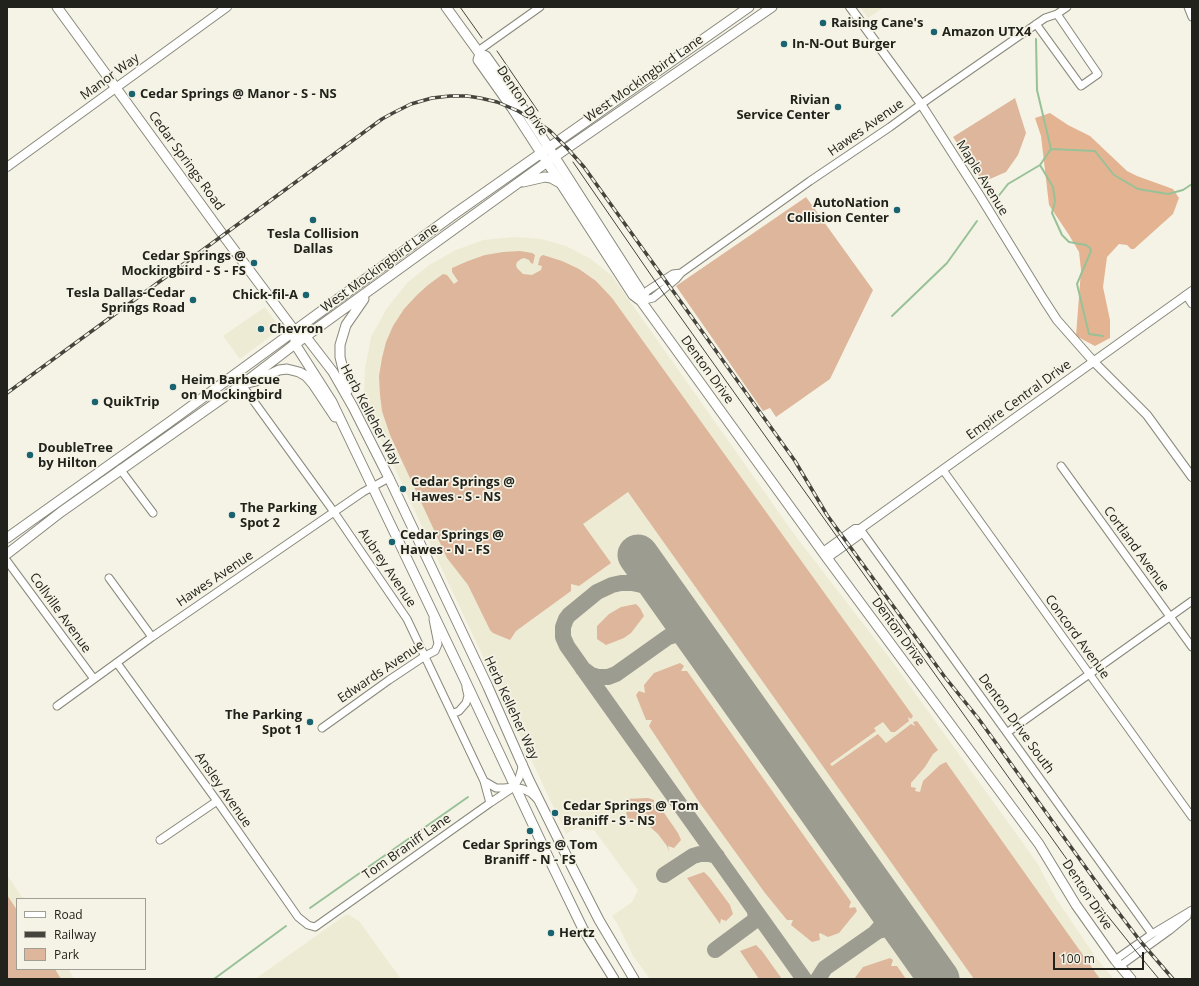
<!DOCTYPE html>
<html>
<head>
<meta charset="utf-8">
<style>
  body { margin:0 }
  #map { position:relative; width:1199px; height:986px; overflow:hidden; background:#f5f3e5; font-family:"Open Sans",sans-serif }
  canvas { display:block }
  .frame { position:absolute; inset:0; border:8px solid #22221c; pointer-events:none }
  .legend { position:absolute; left:16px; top:898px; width:130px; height:72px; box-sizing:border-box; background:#f5f3e5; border:1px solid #a19f95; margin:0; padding:5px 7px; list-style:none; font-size:12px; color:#22221c }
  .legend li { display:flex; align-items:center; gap:8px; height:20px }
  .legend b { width:20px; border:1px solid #a19f95 }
  .scale { position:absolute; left:1053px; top:952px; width:91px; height:18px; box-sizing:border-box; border:2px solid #22221c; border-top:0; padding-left:5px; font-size:12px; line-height:14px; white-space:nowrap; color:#22221c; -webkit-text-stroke:3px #f5f3e5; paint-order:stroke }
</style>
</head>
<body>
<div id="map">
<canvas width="1199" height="986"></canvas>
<div class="frame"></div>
<ul class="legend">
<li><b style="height:5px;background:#fff"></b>Road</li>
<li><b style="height:5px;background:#45443d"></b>Railway</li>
<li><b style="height:11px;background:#ddb69b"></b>Park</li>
</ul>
<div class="scale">100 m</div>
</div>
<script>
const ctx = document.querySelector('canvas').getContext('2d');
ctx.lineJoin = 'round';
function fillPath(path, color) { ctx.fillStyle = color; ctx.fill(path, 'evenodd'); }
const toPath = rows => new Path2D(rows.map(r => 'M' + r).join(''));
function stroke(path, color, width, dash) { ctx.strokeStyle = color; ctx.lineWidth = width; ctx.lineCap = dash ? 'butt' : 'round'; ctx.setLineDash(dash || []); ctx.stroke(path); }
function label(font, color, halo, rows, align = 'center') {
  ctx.font = font + ' "Open Sans",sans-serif'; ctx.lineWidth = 3.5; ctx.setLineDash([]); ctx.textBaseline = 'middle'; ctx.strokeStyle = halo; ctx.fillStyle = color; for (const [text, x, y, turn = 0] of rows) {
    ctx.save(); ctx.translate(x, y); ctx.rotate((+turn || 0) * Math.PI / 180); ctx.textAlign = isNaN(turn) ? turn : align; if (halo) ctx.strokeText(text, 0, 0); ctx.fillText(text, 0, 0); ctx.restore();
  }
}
fillPath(toPath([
  [860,7,884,7,868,18],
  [514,237,541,239,566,246,591,259,612,276,797,538,889,657,1038,864,1055,897,1097,959,1114,979,650,979,633,956,617,923,612,916,632,902,638,890,594,830,586,830,577,827,566,834,367,409,364,394,365,368,371,337,387,308,407,283,429,265,456,250,483,240],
  [265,307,275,321,275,333,240,359,223,336],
  [7,875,21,896,26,899,17,899,17,969,68,969,74,979,7,979],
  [347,914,359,921,401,979,255,979]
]), '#eeebd5');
fillPath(toPath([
  [1015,98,1026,133,1018,155,1006,172,983,182,953,137],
  [806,197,873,290,830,379,776,417,770,408,763,411,676,286],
  [520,251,532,253,535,255,533,264,531,263,529,260,524,258,521,259,517,262,516,265,517,268,523,274,532,275,541,270,542,266,538,265,540,257,543,255,562,261,579,269,596,281,612,298,913,716,911,719,908,717,909,721,895,732,891,732,883,722,874,728,876,731,830,764,832,766,878,734,886,743,911,724,915,726,913,722,917,721,938,750,933,754,925,767,911,783,911,787,916,788,915,791,920,792,923,781,940,765,946,762,1100,979,974,979,628,492,583,524,611,563,579,586,571,584,571,591,516,631,510,640,493,633,490,630,468,585,447,558,390,435,382,411,380,395,379,376,382,358,386,342,393,326,404,309,417,295,428,285,443,274,447,275,454,284,458,281,452,272,452,268,468,261,485,255,503,252],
  [636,604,640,608,644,616,631,633,624,638,606,645,597,639,597,626,609,614,621,607],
  [680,663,684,666,681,671,687,671,851,902,849,907,850,908,855,907,857,911,839,933,828,937,820,933,819,934,820,940,812,942,791,925,793,920,787,920,765,893,697,799,649,726,652,720,646,720,636,695,639,691,645,693,644,685,654,673],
  [648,798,654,800,653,805,658,804,678,833,681,840,674,848,668,846,669,852,667,846,658,834,649,826,639,821,627,818,625,799],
  [704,872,710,878,730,905,733,914,726,921,721,919,720,924,687,878],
  [7,895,17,910,17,969,55,969,61,979,7,979],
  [756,945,762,951,782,979,759,979,740,951],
  [890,958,893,960,891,966,897,966,906,979,854,979,863,967]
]), '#ddb69b');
fillPath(toPath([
  [1050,113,1068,125,1090,136,1127,171,1137,176,1173,189,1179,198,1173,214,1134,249,1131,249,1127,245,1119,244,1107,257,1103,287,1110,320,1110,338,1095,346,1076,336,1081,270,1079,252,1069,235,1049,205,1041,136,1035,118]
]), '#e4b492');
stroke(toPath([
  [1051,149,1095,151,1114,175,1138,189,1168,194,1183,190,1192,184],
  [1040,165,1053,187,1055,201,1052,213,1062,235,1069,242,1086,245,1090,248,1091,251,1077,284,1089,334,1103,336],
  [997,198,1008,184,1040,165,1051,149,1037,90,1036,39],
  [892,316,947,263,977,221],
  [310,908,468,797],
  [214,979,286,926]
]), '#98c198', 2);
stroke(toPath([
  [670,600,659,591,646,586,632,583,621,583,612,585,597,592,569,615,566,619,563,627,563,637,567,646,586,673,804,979],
  [583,669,591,675,598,677,608,677,616,674,668,637,675,635,685,635,696,640,705,649],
  [664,875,693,856,700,854,709,854,717,856],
  [875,933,882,925,885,917,885,907,882,898],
  [715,950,754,921,756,915,754,909],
  [818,979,825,968,878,931,886,929,895,930,908,935]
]), '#9d9c91', 16);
stroke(toPath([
  [638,555,939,979]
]), '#9d9c91', 41);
const minor = toPath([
  [1188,7,1192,17],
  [1036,24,1081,86,1098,74,1057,14],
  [478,51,540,7],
  [1186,295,1192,304],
  [641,301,653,298,676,279,681,273,810,181,890,127,927,100,1045,18,1057,14,1067,7],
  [641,301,647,291,673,274,681,273],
  [242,385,334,512,407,619,484,781,490,803],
  [1061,466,1192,647],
  [120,469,153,513],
  [943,470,1192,817],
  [860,529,1152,934],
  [7,561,94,679],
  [109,578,152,637],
  [117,663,217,801,298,917,308,925,315,927,490,803,514,787,519,778,523,764],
  [57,706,152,637,363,492,389,478],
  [452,714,459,711,466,703,468,696,466,687],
  [322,728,389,680,425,656,435,651,438,644,433,619],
  [1008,732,1192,601],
  [484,781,496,788,504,788,514,787,523,789,531,793,537,799],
  [160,840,217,801],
  [1115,960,1152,934,1192,910],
  [1120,966,1170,930,1187,916]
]);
const tertiary = toPath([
  [850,7,921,104,980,196,1044,300,1057,320,1094,362,1147,415,1192,477],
  [7,167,227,7],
  [823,552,855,529,860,529,1192,291],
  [827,558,859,535,860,529]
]);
const secondary = toPath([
  [57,7,223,235,294,330,306,337,333,372,353,407,389,478,488,687,529,780,574,871,599,920,634,979],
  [446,7,480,54,486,56,529,117,640,290,641,301],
  [480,54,478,60,512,108,633,295,641,301,827,558,1039,844,1076,905,1115,960,1131,979],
  [523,182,545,177,551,178,560,183],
  [295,340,295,344,332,402,463,676,552,865,583,929,614,979],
  [248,383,256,381,279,370,287,369,299,372,306,376,313,384,335,417],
  [348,390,340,357,340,345,346,325,364,299],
  [7,538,171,421,453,215,749,7],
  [7,554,61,512,244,383,291,347,547,162,772,7]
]);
stroke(minor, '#89887b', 9);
stroke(tertiary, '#89887b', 10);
stroke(secondary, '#89887b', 11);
stroke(minor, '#fff', 7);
stroke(tertiary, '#fff', 8);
stroke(secondary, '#fff', 9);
stroke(toPath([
  [460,7,482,38],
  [497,51,538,111],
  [573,162,664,294,1103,910,1135,950,1159,979]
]), '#45443d', 1);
const rail = toPath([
  [7,393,382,119,393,113,411,104,432,98,450,96,467,96,480,98,497,102,518,111,540,124,550,131,567,148,584,167,795,461,827,515,944,676,978,718,1112,904,1141,942,1173,979]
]);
stroke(rail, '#45443d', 3.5);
stroke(rail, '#f5f3e5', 2, [6]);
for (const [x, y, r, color] of [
  [823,23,4,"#196370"],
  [934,32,4,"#196370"],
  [784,44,4,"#196370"],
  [132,94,4,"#196370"],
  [838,107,4,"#196370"],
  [897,210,4,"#196370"],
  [313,220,4,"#196370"],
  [254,263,4,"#196370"],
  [306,295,4,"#196370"],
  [193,300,4,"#196370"],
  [261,329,4,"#196370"],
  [173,387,4,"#196370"],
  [95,402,4,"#196370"],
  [30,455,4,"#196370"],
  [403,489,4,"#196370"],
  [232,515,4,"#196370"],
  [392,542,4,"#196370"],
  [310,722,4,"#196370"],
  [555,813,4,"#196370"],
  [530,831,4,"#196370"],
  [551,933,4,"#196370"]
]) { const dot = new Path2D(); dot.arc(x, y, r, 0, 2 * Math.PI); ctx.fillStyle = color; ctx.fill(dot); stroke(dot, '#f5f3e5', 1.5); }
label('bold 13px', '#22221c', '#f5f3e5', [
  ["Raising Cane's",831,23],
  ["Amazon UTX4",942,32],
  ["In-N-Out Burger",792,44],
  ["Cedar Springs @ Manor - S - NS",140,94],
  ["Rivian",830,100,"right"],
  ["Service Center",830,115,"right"],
  ["AutoNation",889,203,"right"],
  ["Collision Center",889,218,"right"],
  ["Tesla Collision",313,234,"center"],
  ["Dallas",313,249,"center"],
  ["Cedar Springs @",246,256,"right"],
  ["Mockingbird - S - FS",246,271,"right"],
  ["Tesla Dallas-Cedar",185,293,"right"],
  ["Springs Road",185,308,"right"],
  ["Chick-fil-A",298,295,"right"],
  ["Chevron",269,329],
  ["Heim Barbecue",181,380],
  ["on Mockingbird",181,395],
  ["QuikTrip",103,402],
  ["DoubleTree",38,448],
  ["by Hilton",38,463],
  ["Cedar Springs @",411,482],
  ["Hawes - S - NS",411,497],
  ["The Parking",240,508],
  ["Spot 2",240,523],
  ["Cedar Springs @",400,535],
  ["Hawes - N - FS",400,550],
  ["The Parking",302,715,"right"],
  ["Spot 1",302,730,"right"],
  ["Cedar Springs @ Tom",563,806],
  ["Braniff - S - NS",563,821],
  ["Cedar Springs @ Tom",530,845,"center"],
  ["Braniff - N - FS",530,860,"center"],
  ["Hertz",559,933]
], 'left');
label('13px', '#22221c', '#f5f3e5', [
  ["Manor Way",110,77,-36],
  ["West Mockingbird Lane",644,79,-35],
  ["Denton Drive",522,101,56],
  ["Hawes Avenue",866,128,-35],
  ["Cedar Springs Road",186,161,54],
  ["Maple Avenue",982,178,58],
  ["West Mockingbird Lane",380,268,-36],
  ["Denton Drive",707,370,54],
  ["Empire Central Drive",1019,400,-36],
  ["Herb Kelleher Way",370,415,62],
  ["Cortland Avenue",1136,549,54],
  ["Aubrey Avenue",387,568,56],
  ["Hawes Avenue",215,579,-34],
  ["Collville Avenue",60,613,54],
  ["Denton Drive",898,632,54],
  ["Concord Avenue",1077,637,54],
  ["Edwards Avenue",381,672,-34],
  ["Herb Kelleher Way",511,708,65],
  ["Denton Drive South",1016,724,54],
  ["Ansley Avenue",223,790,55],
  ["Tom Braniff Lane",407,847,-35],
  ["Denton Drive",1087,895,57]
]);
</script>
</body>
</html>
